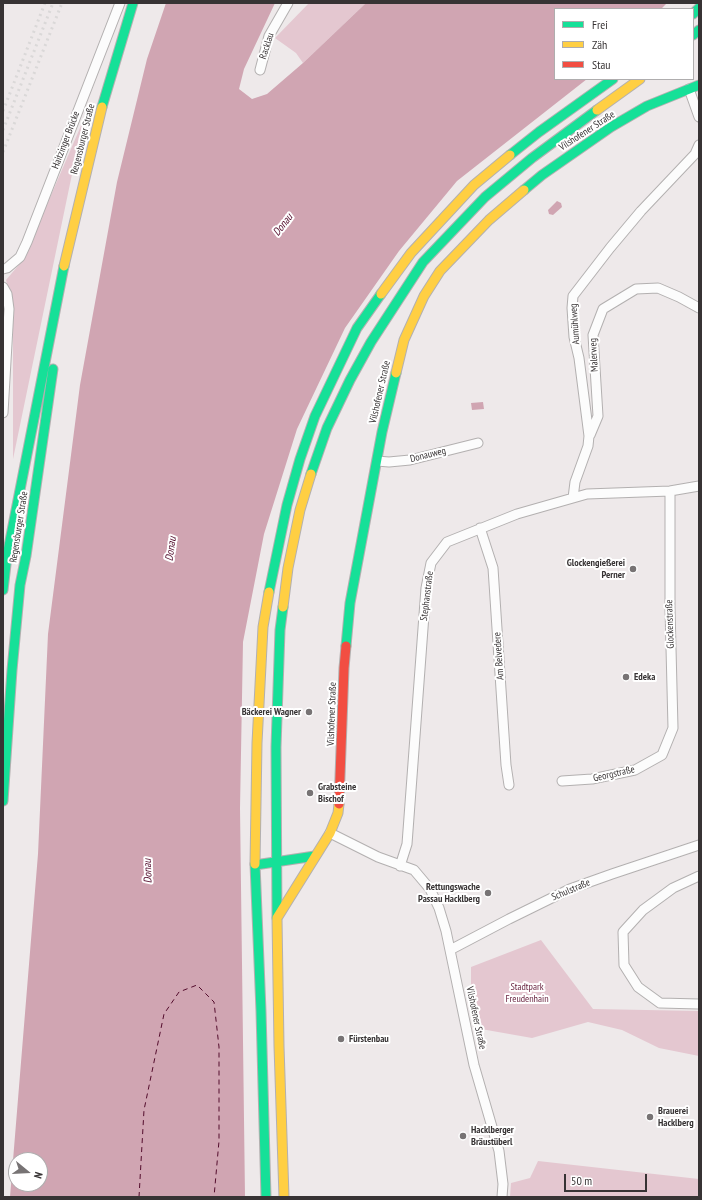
<!DOCTYPE html>
<html>
<head>
<meta charset="utf-8">
<style>
  body { margin:0 }
  #map { position:relative; width:702px; height:1200px; overflow:hidden; background:#eee9ea; font-family:"PT Sans Narrow",sans-serif }
  canvas { display:block }
  .frame { position:absolute; inset:0; border:4px solid #373334; pointer-events:none }
  .legend { position:absolute; left:554px; top:8px; width:140px; height:72px; box-sizing:border-box; background:#fff; border:1px solid #afadae; margin:0; padding:5px 7px; list-style:none; font-size:12px; color:#373334 }
  .legend li { display:flex; align-items:center; gap:8px; height:20px }
  .legend b { width:20px; border:1px solid #afadae }
  .north { position:absolute; left:8px; top:1152px; width:40px; height:40px; box-sizing:border-box; background:#fff; border:1px solid #afadae; border-radius:50%; rotate:108deg; font-size:11px; font-weight:700; line-height:16px; text-align:center; color:#373334 }
  .north::after { content:''; display:block; margin:auto; width:14px; height:18px; background:#777374; clip-path:polygon(50% 0,100% 100%,50% 72%,0 100%) }
  .scale { position:absolute; left:564px; top:1174px; width:83px; height:18px; box-sizing:border-box; border:2px solid #373334; border-top:0; padding-left:5px; font-size:12px; line-height:14px; white-space:nowrap; color:#373334; -webkit-text-stroke:3px #fff; paint-order:stroke }
</style>
</head>
<body>
<div id="map">
<canvas width="702" height="1200"></canvas>
<div class="frame"></div>
<ul class="legend">
<li><b style="height:5px;background:#16e098"></b>Frei</li>
<li><b style="height:5px;background:#ffcf43"></b>Zäh</li>
<li><b style="height:5px;background:#f24e42"></b>Stau</li>
</ul>
<div class="north">N</div>
<div class="scale">50 m</div>
</div>
<script>
const ctx = document.querySelector('canvas').getContext('2d');
ctx.lineJoin = 'round';
function fillPath(path, color) { ctx.fillStyle = color; ctx.fill(path, 'evenodd'); }
const toPath = rows => new Path2D(rows.map(r => 'M' + r).join(''));
function stroke(path, color, width, dash) { ctx.strokeStyle = color; ctx.lineWidth = width; ctx.lineCap = dash ? 'butt' : 'round'; ctx.setLineDash(dash || []); ctx.stroke(path); }
function label(font, color, halo, rows, align = 'center') {
  ctx.font = font + ' "PT Sans Narrow",sans-serif'; ctx.lineWidth = 4; ctx.setLineDash([]); ctx.textBaseline = 'middle'; ctx.strokeStyle = halo; ctx.fillStyle = color; for (const [text, x, y, turn = 0] of rows) {
    ctx.save(); ctx.translate(x, y); ctx.rotate((+turn || 0) * Math.PI / 180); ctx.textAlign = isNaN(turn) ? turn : align; if (halo) ctx.strokeText(text, 0, 0); ctx.fillText(text, 0, 0); ctx.restore();
  }
}
fillPath(toPath([
  [309,3,366,3,303,63,296,53,275,38],
  [83,121,13,459,13,305,6,280,23,260],
  [541,940,593,1009,699,1011,699,1056,659,1048,622,1030,588,1022,532,1038,481,1029,471,992,471,967],
  [538,1161,699,1179,699,1197,510,1197,511,1183,530,1178]
]), '#e4c7d0');
fillPath(toPath([
  [166,3,275,3,244,69,239,89,252,99,267,94,303,63,366,3,667,3,661,9,555,9,555,79,587,79,457,181,399,251,345,328,297,429,264,534,243,642,240,808,245,1197,10,1197,38,854,48,634,80,385,117,182,147,59],
  [16,1160,40,1160,40,1184,16,1184],
  [557,201,561,203,562,207,553,215,549,214,548,210],
  [483,402,484,409,472,410,471,403]
]), '#d0a5b2');
stroke(toPath([
  [139,1197,144,1110,164,1014,179,992,197,985,214,1002,219,1047,219,1141,214,1197]
]), '#530c2c', 1, [5, 4]);
const street = toPath([
  [260,70,269,36,288,3],
  [689,89,699,117],
  [3,269,7,268,20,257,27,242,120,3],
  [3,287,7,294,9,309,3,413],
  [590,435,598,416,593,335,603,309,636,289,658,288,679,297,699,308],
  [377,461,389,462,410,460,478,443],
  [573,498,575,482,588,446,589,436,579,358,574,337,572,308,573,296,610,248,641,211,695,154,699,145],
  [480,528,493,568,506,765,509,785],
  [562,781,592,779,635,770,662,755,673,728,670,608,670,491],
  [330,833,378,857,414,870,430,889,439,908,446,931,474,1065,499,1151,503,1184,502,1197],
  [400,866,407,844,426,588,431,563,447,542,517,514,587,494,670,491,699,486],
  [699,876,673,888,643,910,623,932,624,965,638,987,660,1003,699,1004],
  [450,950,509,919,570,889,612,874,699,845]
]);
const fast = toPath([
  [693,14,699,8],
  [693,35,699,30],
  [102,107,133,3],
  [510,155,539,132,613,79],
  [524,190,542,175,611,127,647,106,699,85],
  [311,474,327,428,350,380,371,342,423,262,485,197,532,158,597,110],
  [3,590,7,556,64,266],
  [269,592,287,505,300,459,315,416,357,328,381,294],
  [346,646,350,603,382,432,396,373],
  [3,801,12,670,20,585,26,556,53,369],
  [255,864,261,1011,266,1197],
  [255,865,315,856],
  [277,918,276,747,280,630,283,607]
]);
const slow = toPath([
  [597,110,640,79],
  [64,266,102,107],
  [381,294,411,253,474,185,510,155],
  [396,373,404,340,424,296,440,271,489,220,524,190],
  [283,607,288,568,300,510,311,474],
  [255,864,257,743,263,627,269,592],
  [277,918,330,833,338,813,339,804],
  [277,918,279,1046,284,1197]
]);
const jam = toPath([
  [339,804,344,668,346,646]
]);
stroke(street, '#b3b0b0', 11);
stroke(fast, '#b3b0b0', 11);
stroke(slow, '#b3b0b0', 11);
stroke(jam, '#b3b0b0', 11);
stroke(street, '#fcfcfc', 9);
stroke(fast, '#16e098', 9);
stroke(slow, '#ffcf43', 9);
stroke(jam, '#f24e42', 9);
stroke(toPath([
  [3,111,45,3],
  [3,130,53,3],
  [3,152,62,3]
]), '#dad8d8', 3, [2, 4]);
for (const [x, y, r, color] of [
  [633,569,4,"#777374"],
  [626,677,4,"#777374"],
  [309,712,4,"#777374"],
  [310,793,4,"#777374"],
  [488,893,4,"#777374"],
  [341,1039,4,"#777374"],
  [650,1117,4,"#777374"],
  [463,1136,4,"#777374"]
]) { const dot = new Path2D(); dot.arc(x, y, r, 0, 2 * Math.PI); ctx.fillStyle = color; ctx.fill(dot); stroke(dot, '#fff', 1.5); }
label('10px', '#373334', '#fff', [
  ["Racklau",267,46,-72],
  ["Vilshofener Straße",587,131,-33],
  ["Regensburger Straße",83,139,-76],
  ["Haitzinger Brücke",66,140,-69],
  ["Aumühlweg",575,324,-94],
  ["Malerweg",594,355,-93],
  ["Vilshofener Straße",380,392,-77],
  ["Donauweg",428,455,-14],
  ["Regensburger Straße",19,527,-81],
  ["Stephanstraße",427,596,-83],
  ["Glockenstraße",670,624,-92],
  ["Am Belvedere",499,656,-94],
  ["Vilshofener Straße",332,714,-88],
  ["Georgstraße",614,774,-13],
  ["Schulstraße",571,890,-23],
  ["Vilshofener Straße",476,1018,78]
]);
label('bold 10px', '#373334', '#fff', [
  ["Glockengießerei",625,563,"right"],
  ["Perner",625,575,"right"],
  ["Edeka",634,677],
  ["Bäckerei Wagner",301,712,"right"],
  ["Grabsteine",318,787],
  ["Bischof",318,799],
  ["Rettungswache",480,887,"right"],
  ["Passau Hacklberg",480,899,"right"],
  ["Fürstenbau",349,1039],
  ["Brauerei",658,1111],
  ["Hacklberg",658,1123],
  ["Hacklberger",471,1130],
  ["Bräustüberl",471,1142]
], 'left');
label('10px', '#651e3b', '#fff', [
  ["Stadtpark",527,987],
  ["Freudenhain",527,999]
]);
label('italic 11px', '#530c2c', '#fff', [
  ["Donau",283,225,-52],
  ["Donau",171,549,-82],
  ["Donau",148,871,-92]
]);
</script>
</body>
</html>
